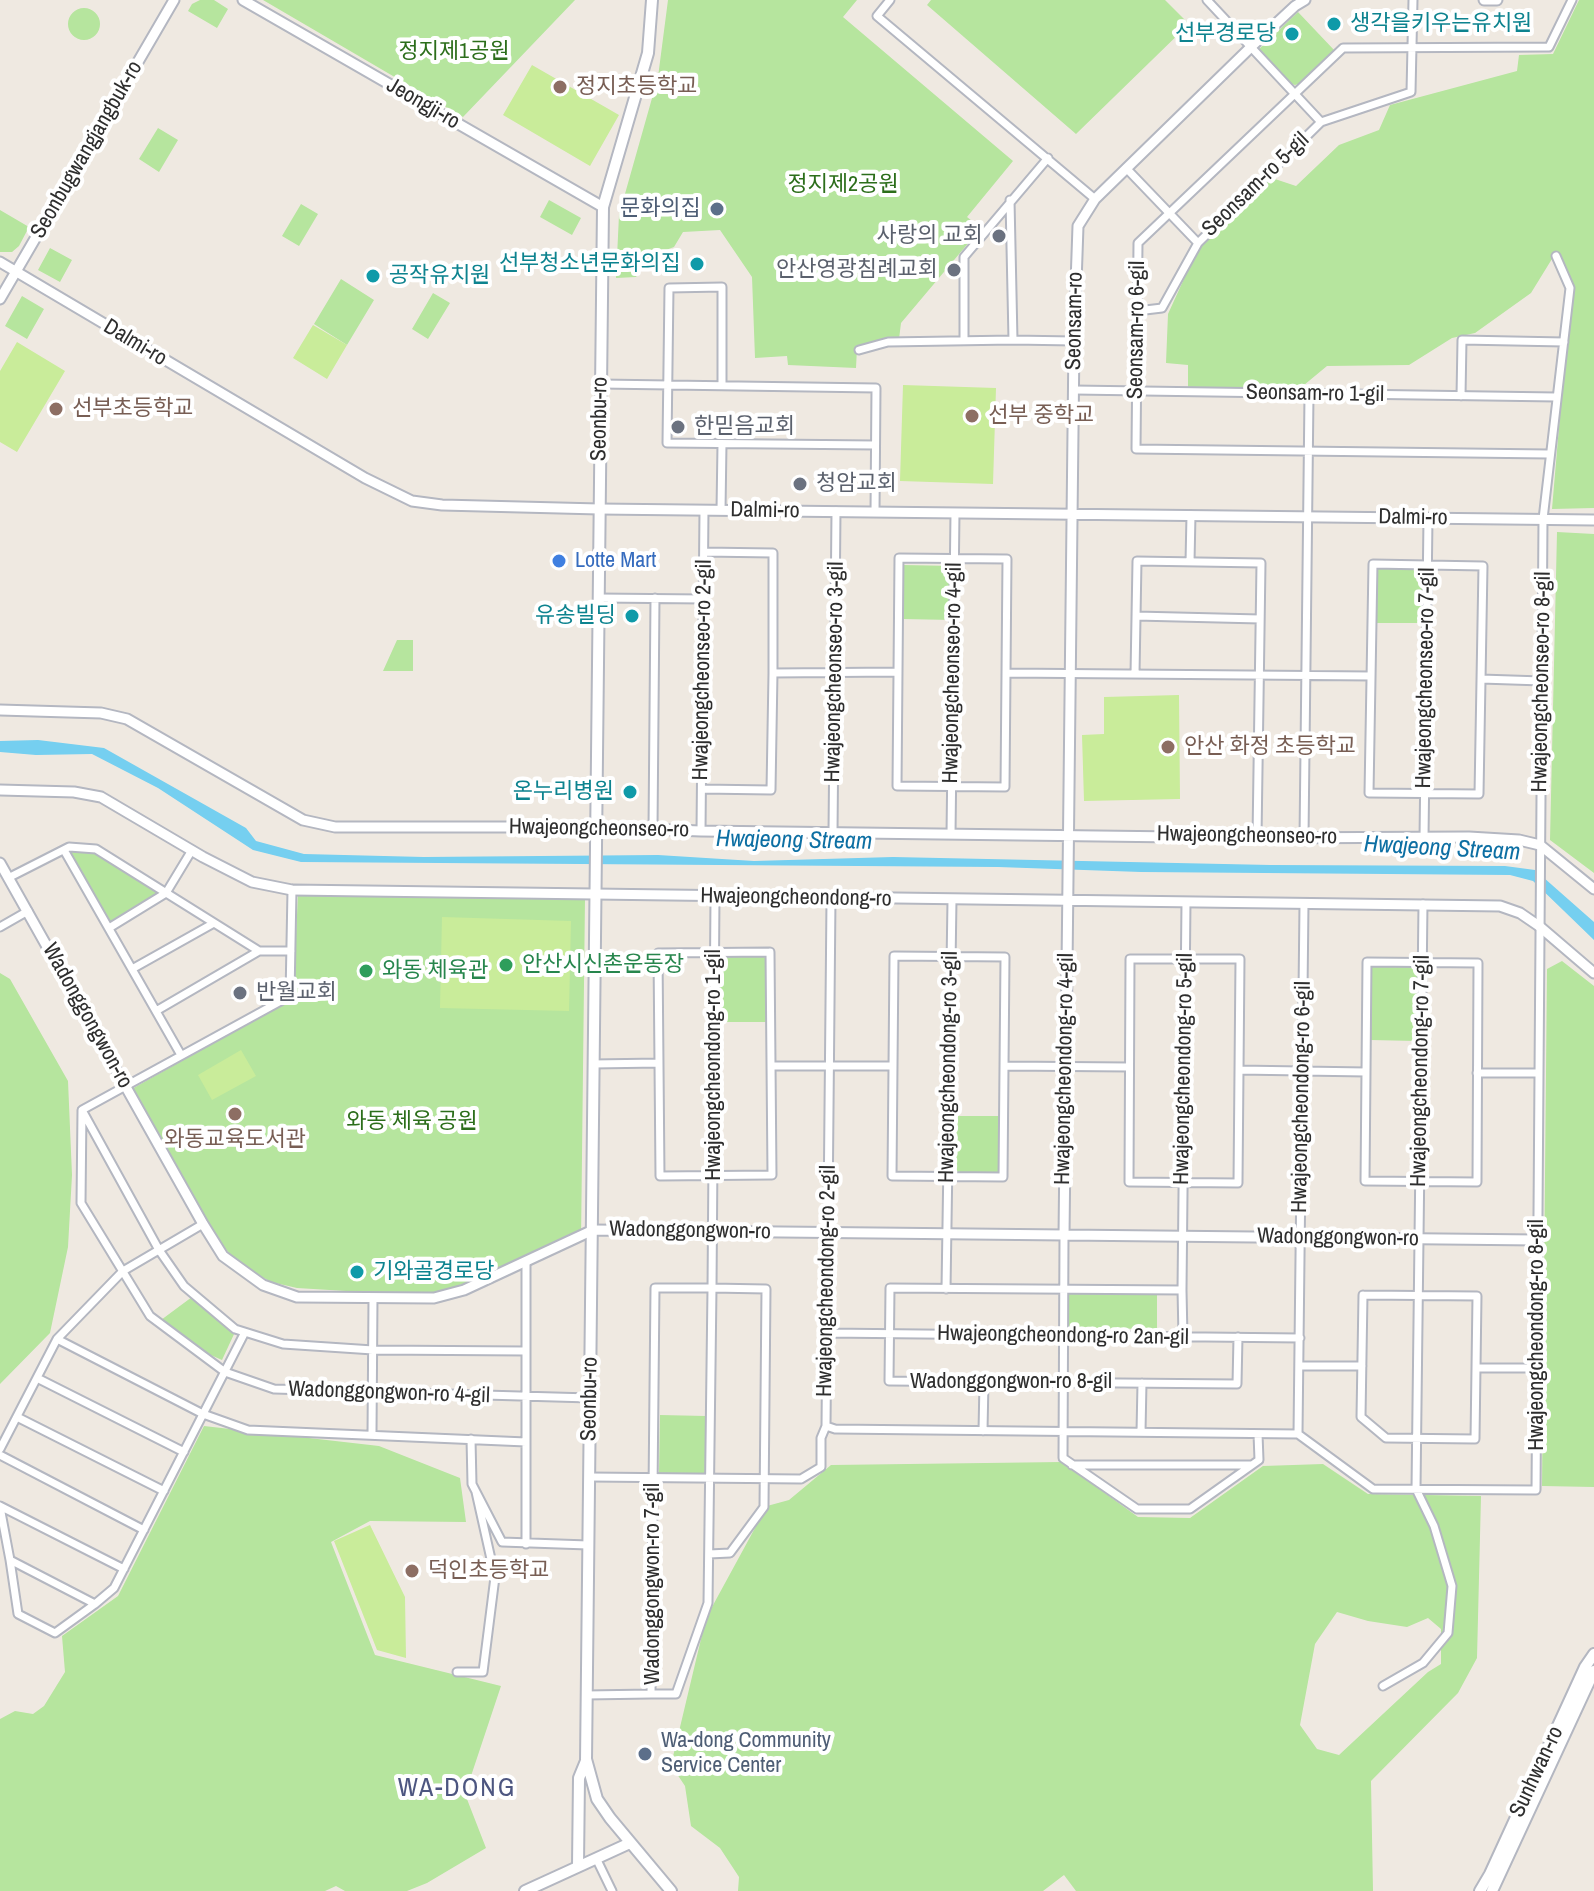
<!DOCTYPE html>
<html>
<head>
<meta charset="utf-8">
<style>
  body { margin:0 }
  canvas { display:block; background:#efe9e1 }
</style>
</head>
<body>
<canvas width="1594" height="1891"></canvas>
<script>
const ctx = document.querySelector('canvas').getContext('2d');
ctx.lineJoin = 'round';
function fillPath(path, color) { ctx.fillStyle = color; ctx.fill(path, 'evenodd'); }
const toPath = rows => new Path2D(rows.map(r => 'M' + r).join(''));
function stroke(path, color, width, dash) { ctx.strokeStyle = color; ctx.lineWidth = width; ctx.lineCap = dash ? 'butt' : 'round'; ctx.setLineDash(dash || []); ctx.stroke(path); }
function label(font, color, halo, rows, align = 'center') {
  ctx.font = font + ' "Archivo Narrow","Noto Sans KR",sans-serif'; ctx.lineWidth = 8; ctx.setLineDash([]); ctx.textBaseline = 'middle'; ctx.strokeStyle = halo; ctx.fillStyle = color; for (const [text, x, y, turn = 0] of rows) {
    ctx.save(); ctx.translate(x, y); ctx.rotate((+turn || 0) * Math.PI / 180); ctx.textAlign = isNaN(turn) ? turn : align; if (halo) ctx.strokeText(text, 0, 0); ctx.fillText(text, 0, 0); ctx.restore();
  }
}
fillPath(toPath([
  [200,0,214,0,228,9,217,28,188,11,192,4],
  [263,0,575,0,463,117],
  [668,0,857,0,843,17,1013,161,967,217,981,228,901,323,899,339,857,348,856,368,788,365,787,356,755,358,752,277,720,230,683,232,674,247,650,256,636,277,616,278,619,215,658,77],
  [931,0,1165,0,1189,24,1076,134,927,5],
  [1579,0,1594,0,1594,508,1552,509,1571,287,1555,254,1531,293,1475,333,1452,338,1409,365,1327,366,1298,390,1188,389,1188,365,1166,363,1168,314,1198,248,1269,177,1296,186,1339,145,1379,130,1390,105,1517,71,1519,55,1553,54],
  '68 24a16 16 0 1 1 32 0a16 16 0 1 1-32 0Z',
  [1298,12,1335,51,1301,83,1295,85,1289,83,1258,50],
  [158,128,178,140,159,172,139,159],
  [549,200,581,218,572,235,540,217],
  [301,204,318,214,299,246,282,236],
  [0,210,29,227,19,246,12,252,0,252],
  [50,248,72,260,60,282,38,270],
  [341,279,374,300,347,345,314,324],
  [433,293,450,303,428,339,412,329],
  [22,296,44,309,27,339,5,326],
  [1557,532,1594,534,1594,873,1550,840],
  [903,565,953,566,953,620,902,619],
  [1374,566,1426,566,1426,623,1374,623],
  [397,640,413,640,413,671,383,671],
  [67,850,95,852,160,894,112,925],
  [298,894,585,898,581,1241,443,1291,411,1295,297,1288,271,1282,236,1262,215,1235,130,1090,293,998],
  [763,955,765,958,766,1022,719,1022,720,956],
  [1562,961,1594,986,1594,1487,1542,1486,1547,969],
  [1371,966,1418,967,1417,1041,1370,1040],
  [0,973,10,979,68,1081,72,1175,68,1247,50,1333,0,1384],
  [950,1116,1002,1116,1001,1175,950,1175],
  [1066,1291,1157,1292,1157,1329,1066,1328],
  [192,1297,235,1332,222,1360,181,1342,161,1320],
  [660,1415,706,1416,705,1475,659,1474],
  [204,1426,379,1446,460,1478,466,1522,370,1521,331,1542,375,1655,501,1686,465,1794,486,1848,427,1883,407,1891,345,1891,336,1886,325,1891,0,1891,0,1719,15,1711,33,1714,44,1706,65,1672,62,1636,118,1596],
  [1062,1462,1138,1517,1190,1518,1263,1466,1323,1464,1368,1494,1481,1496,1477,1658,1458,1693,1371,1781,1373,1891,1076,1891,1064,1875,1043,1891,738,1891,739,1877,720,1848,691,1826,685,1786,671,1765,706,1618,767,1506,789,1500,831,1465],
  [1337,1612,1368,1621,1407,1627,1428,1618,1441,1629,1441,1664,1428,1672,1339,1755,1317,1749,1300,1725,1315,1644]
]), '#b6e59e');
fillPath(toPath([
  [532,65,619,115,590,166,503,115],
  [313,325,347,345,327,379,293,358],
  [17,342,65,371,17,452,0,442,0,371],
  [903,385,996,388,993,484,900,481],
  [1179,695,1180,799,1084,801,1082,735,1104,734,1104,697],
  [442,917,571,921,569,1011,440,1008],
  [241,1050,256,1076,212,1100,198,1075],
  [370,1525,405,1597,406,1658,377,1650,334,1541]
]), '#c9ec9a');
fillPath(toPath([
  [38,740,104,748,246,828,256,841,304,854,424,857,658,855,754,861,893,857,1271,865,1505,866,1535,870,1594,922,1594,940,1533,881,1510,875,1141,872,998,867,301,862,253,850,158,788,92,754,36,755,0,752,0,741]
]), '#75cff0');
const minor = toPath([
  [890,0,877,16,1095,199],
  [1207,0,1321,122],
  [1126,168,1198,243],
  [1010,200,1013,340],
  [1137,311,1162,308,1198,243,1321,122,1411,92,1413,0],
  [964,340,964,257,1048,158],
  [859,350,888,342,1013,340,1074,341],
  [601,384,876,388,875,512],
  [722,385,722,287,669,288,667,443,875,445],
  [1074,390,1556,397],
  [1461,396,1462,340,1564,342],
  [1549,454,1136,449,1138,243,1343,48,1549,47,1572,0],
  [721,510,722,444],
  [899,558,1007,559,1005,787,897,786,899,558],
  [1190,562,1191,515],
  [1373,564,1483,566,1479,794,1369,793,1373,564],
  [598,598,704,599],
  [1136,616,1260,619],
  [773,673,898,672],
  [1006,673,1371,676],
  [1135,674,1137,561,1261,563,1257,838],
  [1481,679,1542,681],
  [702,789,771,790,773,673,773,553,704,552],
  [653,829,655,598],
  [701,831,704,510],
  [833,833,836,511],
  [951,834,955,513],
  [1304,838,1309,395],
  [1424,838,1428,518],
  [64,850,181,1055],
  [8,878,69,847,96,849,259,951,291,951],
  [292,890,290,996,82,1110,81,1203,150,1316,225,1372,274,1389,590,1398],
  [831,899,826,1426,835,1429,1298,1434],
  [1186,902,1182,1290,890,1288,889,1381,1237,1384,1238,1337],
  [0,927,28,911],
  [109,928,166,893,192,850],
  [770,952,772,1175,660,1176,658,953,770,952],
  [894,956,1005,957,1003,1177,892,1176,894,956],
  [1130,959,1240,959,1238,1183,1129,1182,1130,959],
  [1367,962,1478,963,1477,1182,1365,1181,1367,962],
  [132,969,214,923],
  [156,1011,259,951],
  [593,1064,659,1063],
  [771,1066,893,1066],
  [1004,1066,1129,1067],
  [1239,1070,1366,1072],
  [1477,1073,1538,1073],
  [83,1112,159,1250,184,1286,235,1329,283,1344,373,1350,526,1351],
  [1064,1236,1063,1458,1137,1509,1190,1509,1259,1460,1258,1434],
  [946,1289,952,900],
  [1182,1290,1183,1337],
  [1363,1295,1477,1296,1475,1439,1386,1438,1361,1417,1363,1295],
  [827,1333,1300,1338],
  [57,1339,203,1414,248,1430,526,1442],
  [1299,1366,1362,1366],
  [1476,1368,1537,1368],
  [37,1378,184,1452],
  [17,1417,164,1491],
  [983,1431,984,1382],
  [1141,1432,1142,1383],
  [372,1434,373,1298],
  [1298,1434,1373,1489,1536,1490,1543,519,1570,288,1556,256],
  [1298,1434,1304,904],
  [471,1439,472,1484,502,1542,588,1545],
  [0,1449,57,1339,123,1271,203,1224],
  [0,1455,144,1530],
  [1072,1465,1251,1465],
  [590,1477,801,1479,821,1467,821,1438,826,1426],
  [0,1506,124,1569],
  [0,1507,10,1560,95,1604,114,1588,244,1334],
  [526,1544,526,1261],
  [709,1554,730,1553,764,1507,766,1289,712,1288,655,1288,651,1694,676,1694,708,1603,712,1288,715,897],
  [10,1560,18,1614,55,1633,95,1604],
  [457,1672,483,1672,495,1577,476,1492],
  [1383,1686,1423,1663,1448,1633,1452,1586,1434,1526,1416,1489,1423,904],
  [586,1695,651,1694],
  [596,1858,612,1891]
]);
const tertiary = toPath([
  [243,0,603,207],
  [1484,0,1497,0],
  [0,262,365,478,412,501,442,505,599,509,1594,520],
  [0,299,174,0],
  [0,710,101,713,127,719,303,820,335,827,595,827,701,831,1257,838,1469,837,1519,840,1540,845,1594,889],
  [0,790,74,792,101,797,203,857,252,882,292,890,1500,906,1520,913,1539,926,1594,973],
  [0,863,203,1224,223,1256,263,1285,297,1297,434,1298,464,1290,593,1230,1537,1240],
  [1064,1236,1074,341,1078,226,1095,199,1252,46,1295,6,1305,0]
]);
const secondary = toPath([
  [652,0,648,53,603,207,586,1759,597,1799,610,1818,671,1891],
  [578,1865,579,1778,586,1761],
  [525,1891,630,1843],
  [1480,1891,1490,1874,1585,1667,1594,1654],
  [1492,1891,1594,1671]
]);
stroke(minor, '#b4b7c1', 11);
stroke(tertiary, '#b4b7c1', 13);
stroke(secondary, '#b4b7c1', 14);
stroke(minor, '#fff', 7);
stroke(tertiary, '#fff', 9);
stroke(secondary, '#fff', 10);
for (const [x, y, r, color] of [
  [1334,24,8,"#0f9aa8"],
  [1292,34,8,"#0f9aa8"],
  [560,87,8,"#8d6e63"],
  [717,209,8,"#5c6f8a"],
  [999,236,8,"#6b7280"],
  [697,264,8,"#0f9aa8"],
  [954,270,8,"#6b7280"],
  [373,276,8,"#0f9aa8"],
  [56,409,8,"#8d6e63"],
  [972,416,8,"#8d6e63"],
  [678,427,8,"#6b7280"],
  [800,484,8,"#6b7280"],
  [559,561,8,"#3f7fe0"],
  [632,616,8,"#0f9aa8"],
  [1168,747,8,"#8d6e63"],
  [630,792,8,"#0f9aa8"],
  [506,965,8,"#2e9e5b"],
  [366,971,8,"#2e9e5b"],
  [240,993,8,"#6b7280"],
  [235,1114,8,"#8d6e63"],
  [357,1272,8,"#0f9aa8"],
  [412,1571,8,"#8d6e63"],
  [645,1754,8,"#5c6f8a"]
]) { const dot = new Path2D(); dot.arc(x, y, r, 0, 2 * Math.PI); ctx.fillStyle = color; ctx.fill(dot); stroke(dot, '#fff', 3); }
label('22px', '#0d838f', '#fff', [
  ["생각을키우는유치원",1350,24,"left"],
  ["선부경로당",1276,34],
  ["선부청소년문화의집",681,264],
  ["공작유치원",389,276,"left"],
  ["유송빌딩",616,616],
  ["온누리병원",614,792],
  ["기와골경로당",373,1272,"left"]
], 'right');
label('22px', '#2c6e1b', '#fff', [
  ["정지제1공원",454,52],
  ["정지제2공원",843,185],
  ["와동 체육 공원",412,1122]
]);
label('22px', '#785e54', '#fff', [
  ["정지초등학교",576,87],
  ["선부초등학교",72,409],
  ["선부 중학교",988,416],
  ["안산 화정 초등학교",1184,747],
  ["와동교육도서관",235,1140,"center"],
  ["덕인초등학교",428,1571]
], 'left');
label('22px', '#2e2e2e', '#fff', [
  ["Jeongji-ro",423,104,30],
  ["Seonbugwangjangbuk-ro",87,150,-60],
  ["Seonsam-ro 5-gil",1256,185,-44],
  ["Seonsam-ro",1075,321,-89],
  ["Seonsam-ro 6-gil",1137,330,-89],
  ["Dalmi-ro",135,343,31],
  ["Seonsam-ro 1-gil",1315,394,1],
  ["Seonbu-ro",600,419,-89],
  ["Dalmi-ro",765,511,1],
  ["Dalmi-ro",1413,518,1],
  ["Hwajeongcheonseo-ro 2-gil",703,670,-89],
  ["Hwajeongcheonseo-ro 3-gil",835,672,-89],
  ["Hwajeongcheonseo-ro 4-gil",953,673,-89],
  ["Hwajeongcheonseo-ro 7-gil",1426,678,-89],
  ["Hwajeongcheonseo-ro 8-gil",1542,682,-89],
  ["Hwajeongcheonseo-ro",599,829,1],
  ["Hwajeongcheonseo-ro",1247,836,1],
  ["Hwajeongcheondong-ro",796,898,1],
  ["Wadonggongwon-ro",87,1016,61],
  ["Hwajeongcheondong-ro 1-gil",714,1065,-90],
  ["Hwajeongcheondong-ro 3-gil",949,1067,-89],
  ["Hwajeongcheondong-ro 4-gil",1065,1069,-89],
  ["Hwajeongcheondong-ro 5-gil",1184,1069,-89],
  ["Hwajeongcheondong-ro 7-gil",1421,1071,-89],
  ["Hwajeongcheondong-ro 6-gil",1302,1097,-89],
  ["Wadonggongwon-ro",690,1231,1],
  ["Wadonggongwon-ro",1338,1238,1],
  ["Hwajeongcheondong-ro 2-gil",827,1281,-89],
  ["Hwajeongcheondong-ro 8-gil",1537,1335,-90],
  ["Hwajeongcheondong-ro 2an-gil",1063,1336,1],
  ["Wadonggongwon-ro 8-gil",1011,1382],
  ["Wadonggongwon-ro 4-gil",389,1393,2],
  ["Seonbu-ro",590,1399,-89],
  ["Wadonggongwon-ro 7-gil",653,1584,-90],
  ["Sunhwan-ro",1537,1772,-65]
]);
label('22px', '#4e5e75', '#fff', [
  ["문화의집",701,209],
  ["Wa-dong Community",661,1741,"left"],
  ["Service Center",661,1766,"left"]
], 'right');
label('22px', '#5b616d', '#fff', [
  ["사랑의 교회",983,236,"right"],
  ["안산영광침례교회",938,270,"right"],
  ["한믿음교회",694,427],
  ["청암교회",816,484],
  ["반월교회",256,993]
], 'left');
label('22px', '#366cbe', '#fff', [
  ["Lotte Mart",575,561]
], 'left');
label('22px', '#27864d', '#fff', [
  ["안산시신촌운동장",522,965],
  ["와동 체육관",382,971]
], 'left');
label('italic 24px', '#0d6fa3', '#fff', [
  ["Hwajeong Stream",794,841,1],
  ["Hwajeong Stream",1442,849,3]
]);
ctx.letterSpacing = '2px';
label('26px', '#4d5680', '#fff', [
  ["WA-DONG",457,1789]
]);
ctx.letterSpacing = '0px';
</script>
</body>
</html>
